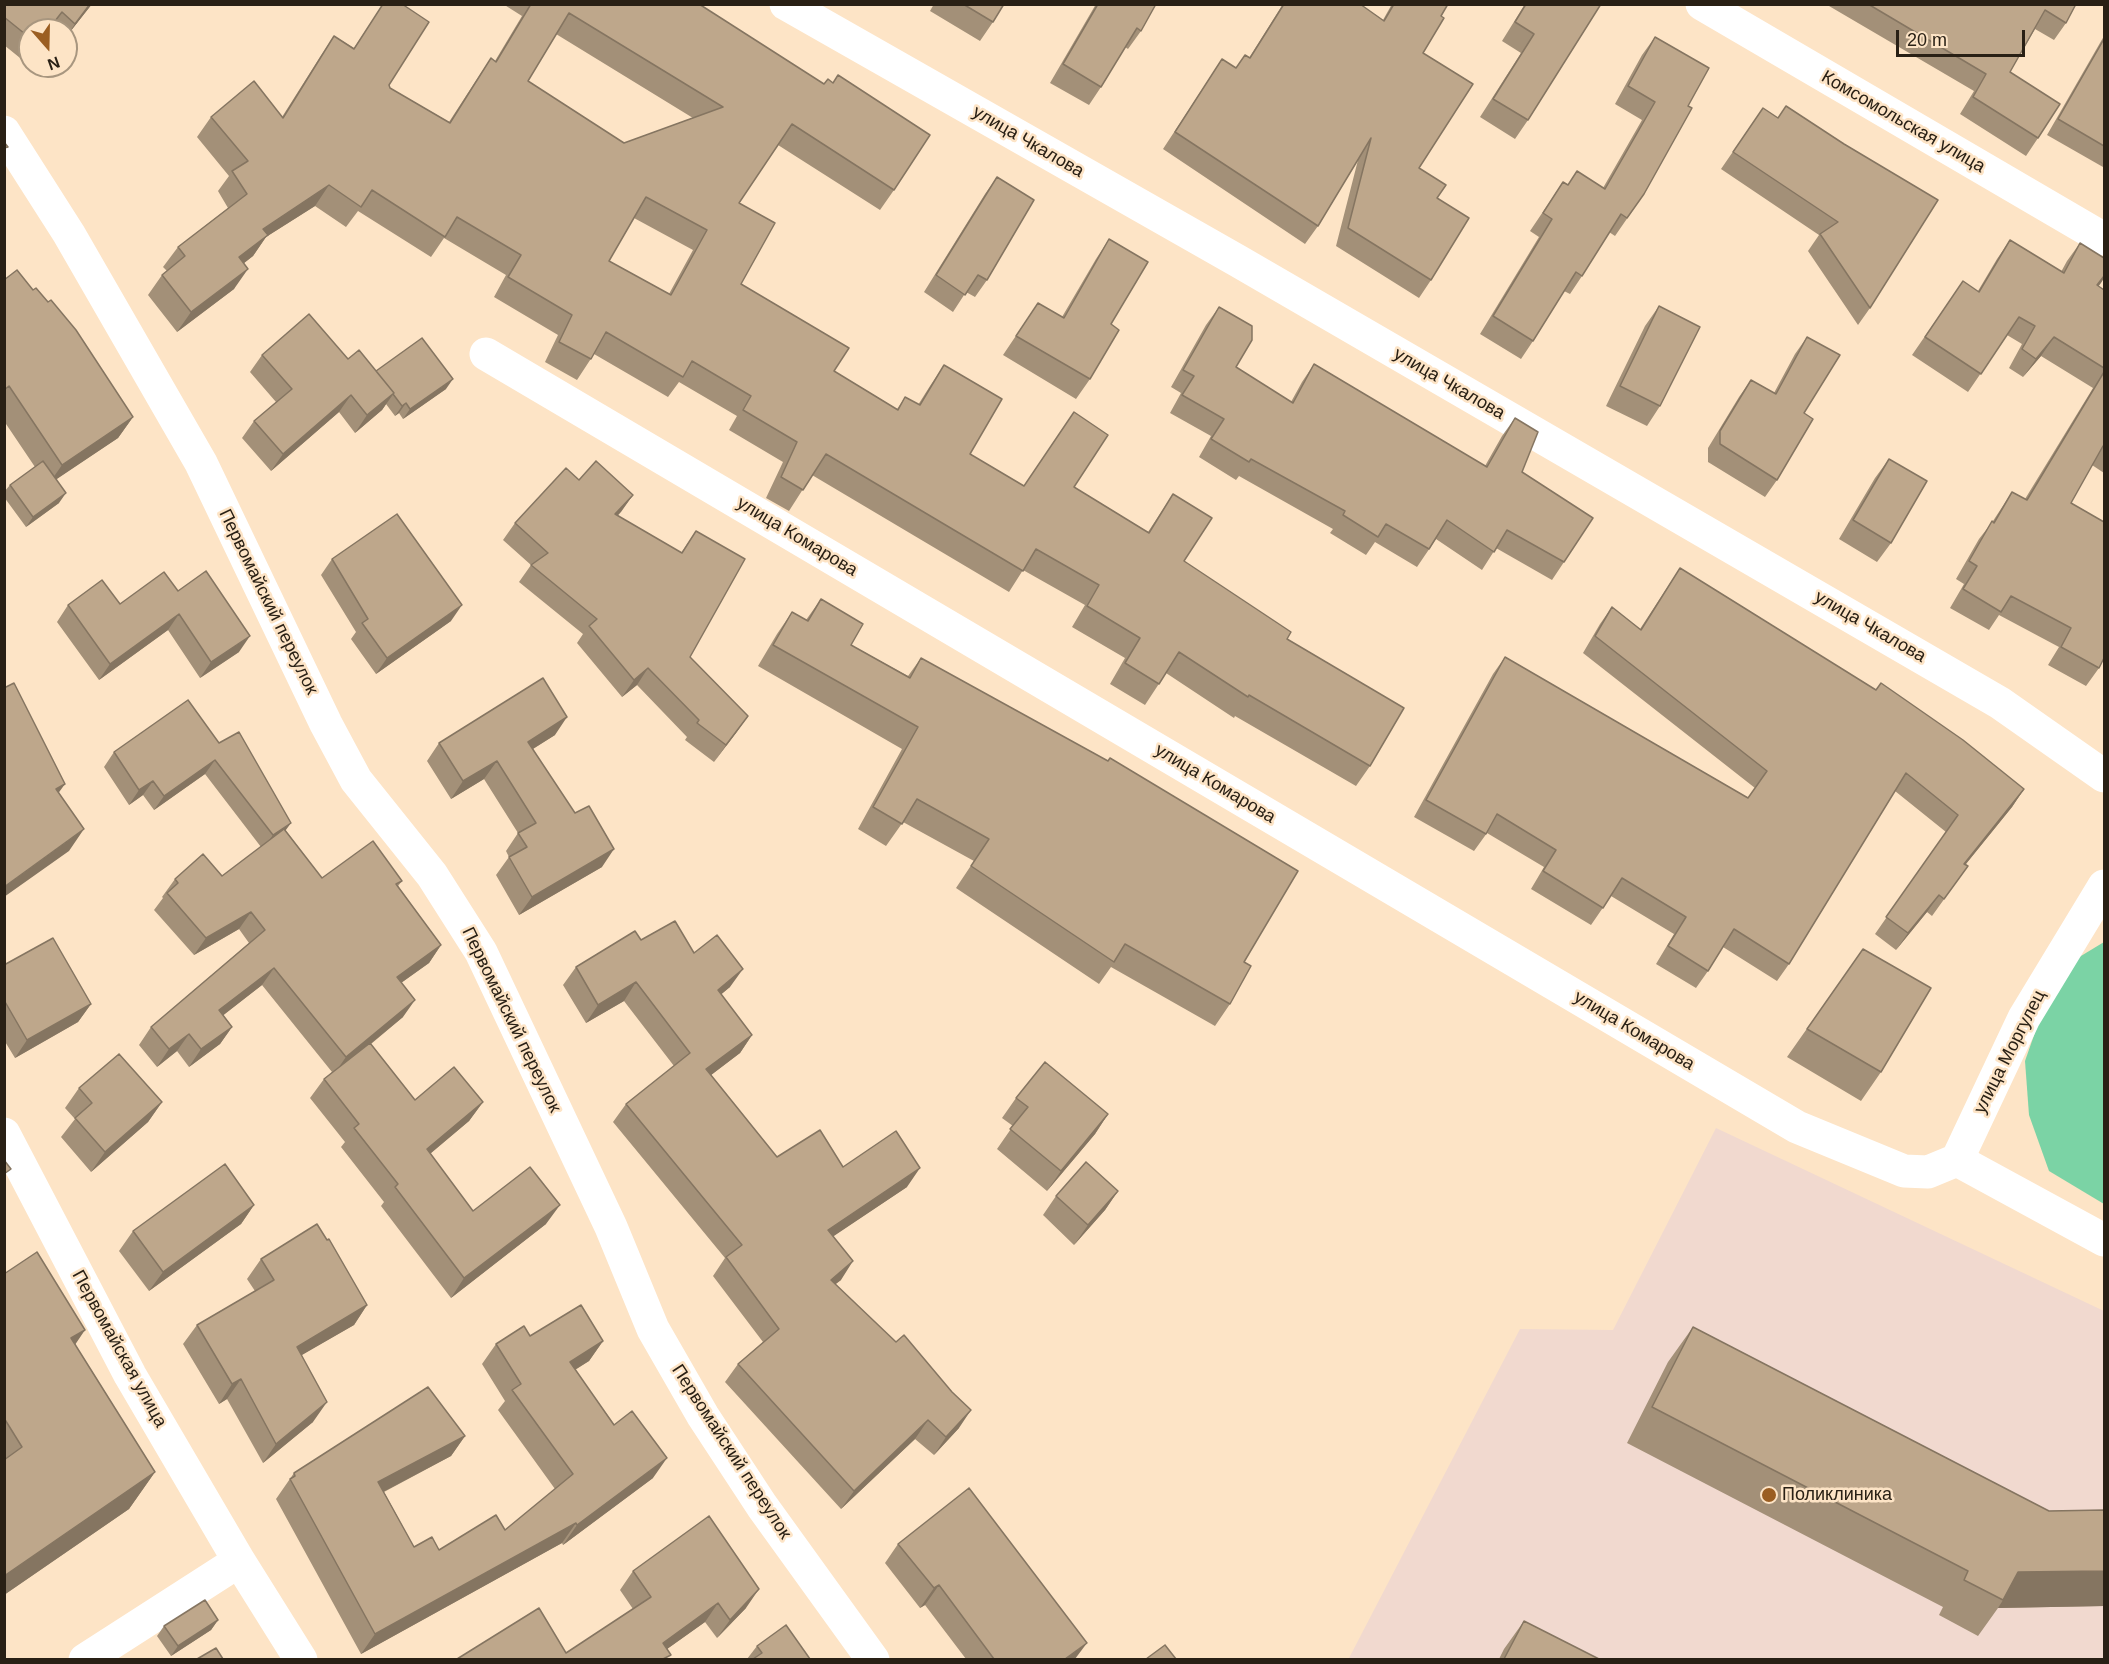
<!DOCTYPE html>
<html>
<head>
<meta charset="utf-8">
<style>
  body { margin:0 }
  #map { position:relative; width:2109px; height:1664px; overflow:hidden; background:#fde4c6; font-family:Helvetica,sans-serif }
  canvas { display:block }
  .frame { position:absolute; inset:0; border:6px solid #292015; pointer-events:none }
  .north { position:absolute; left:18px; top:18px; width:60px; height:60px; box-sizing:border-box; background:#fde4c6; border:2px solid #a8967f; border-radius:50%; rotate:160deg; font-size:16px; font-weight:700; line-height:24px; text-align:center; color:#292015 }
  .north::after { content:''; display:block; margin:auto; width:21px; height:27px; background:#9b5e22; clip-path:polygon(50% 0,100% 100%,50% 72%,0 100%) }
  .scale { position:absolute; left:1896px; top:30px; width:129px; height:27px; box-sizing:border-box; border:3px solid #292015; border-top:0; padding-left:8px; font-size:18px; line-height:21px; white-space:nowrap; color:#292015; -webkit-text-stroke:4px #fde4c6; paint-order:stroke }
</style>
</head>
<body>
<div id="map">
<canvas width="2109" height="1664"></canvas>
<div class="frame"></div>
<div class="north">N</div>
<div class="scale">20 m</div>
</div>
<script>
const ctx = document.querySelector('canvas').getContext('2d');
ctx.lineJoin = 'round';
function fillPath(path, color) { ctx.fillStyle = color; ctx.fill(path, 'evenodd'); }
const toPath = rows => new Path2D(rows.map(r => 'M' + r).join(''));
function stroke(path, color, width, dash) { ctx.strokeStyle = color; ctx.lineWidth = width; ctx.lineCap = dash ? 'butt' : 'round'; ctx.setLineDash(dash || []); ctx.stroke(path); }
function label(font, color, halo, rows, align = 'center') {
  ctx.font = font + ' Helvetica,sans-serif'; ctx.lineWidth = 5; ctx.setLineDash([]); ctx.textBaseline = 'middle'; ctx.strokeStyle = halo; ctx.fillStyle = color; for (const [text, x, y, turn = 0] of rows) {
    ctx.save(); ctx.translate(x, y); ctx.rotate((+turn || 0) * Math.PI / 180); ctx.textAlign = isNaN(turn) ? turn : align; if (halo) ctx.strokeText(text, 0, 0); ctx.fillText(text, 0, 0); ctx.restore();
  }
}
fillPath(toPath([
  [1716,1128,2104,1311,2104,1659,1348,1660,1520,1329,1613,1330]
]), '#f1d9cf');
fillPath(toPath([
  [2104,942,2104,1204,2049,1171,2029,1115,2025,1061,2039,1021,2076,959]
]), '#7bd3a5');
stroke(toPath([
  [786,4,1238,261,2000,703,2104,776],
  [1702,4,2104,239],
  [4,132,69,234,201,463,326,724,356,780,432,875,481,952,611,1227,653,1329,703,1416,762,1506,873,1660],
  [486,354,1797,1127,1904,1171,1928,1172,1957,1160],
  [4,1134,130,1375,239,1561,301,1660],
  [1957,1160,2024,1018,2104,886],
  [1957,1160,2104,1240],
  [85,1660,239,1561]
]), '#fff', 33);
fillPath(toPath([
  [4,4,92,4,66,37,66,30,30,30,30,55,25,62,4,45],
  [383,4,390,88,449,122,477,79,491,58,495,61,522,16,503,4,699,4,894,190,880,210,778,145,739,203,741,284,834,371,897,409,905,397,918,405,930,386,944,365,970,454,1024,486,1074,412,1074,487,1148,532,1173,494,1184,561,1287,639,1370,766,1356,786,1235,716,1234,718,1166,673,1145,705,1110,684,1125,658,1072,627,1085,605,1023,570,1009,592,812,475,789,511,766,498,783,462,729,430,737,416,679,382,668,397,594,354,577,380,545,362,558,335,494,297,506,275,444,238,431,257,358,211,346,227,315,206,266,237,253,256,244,263,234,289,177,332,148,295,162,275,167,271,163,267,178,247,228,208,218,191,229,176,197,137,211,117,282,117,320,57,334,36,354,48],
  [556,34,693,118,624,143,528,81],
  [634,218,693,250,669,294,609,261],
  [934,4,1004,4,993,22,980,41,930,11],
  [1096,4,1156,4,1141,31,1128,49,1125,47,1101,87,1089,105,1050,83],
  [1283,4,1360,4,1383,20,1392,4,1448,4,1441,16,1423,53,1419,168,1437,198,1431,280,1419,298,1336,246,1358,160,1318,226,1305,244,1163,149,1222,59,1236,68,1249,58],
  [1525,4,1601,4,1528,120,1515,139,1480,117,1521,53,1502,41],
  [1830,4,2076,4,2066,23,2054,40,2035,29,2010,72,2038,138,2026,156,1960,114,1974,91,1829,6],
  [2104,36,2104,165,2103,167,2047,135],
  [1655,37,1688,106,1644,194,1615,236,1609,232,1582,276,1570,294,1564,291,1533,341,1521,359,1480,334,1539,237,1530,231,1563,182,1568,185,1603,188,1642,120,1615,104,1642,55],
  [1763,108,1778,118,1844,144,1870,308,1858,325,1808,251,1819,235,1721,169],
  [997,177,987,280,975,297,966,292,953,312,924,292,985,194],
  [1109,239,1111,324,1090,379,1076,399,1003,355,1038,303,1062,317,1096,259],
  [2010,240,2061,272,2067,261,2080,243,2104,258,2104,278,2098,286,2104,290,2104,473,2092,465,2071,503,2099,668,2086,686,2048,665,2059,647,1999,615,1989,630,1950,608,1964,584,1956,579,1979,539,1993,521,2012,492,2025,499,2093,388,2041,356,2023,377,2009,368,2022,344,2007,335,1968,392,1912,355,1950,300,1978,291,1997,259],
  [4,280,133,417,118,438,56,479,59,503,26,527,4,497,4,492,10,485,35,467,4,421],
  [1659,306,1660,406,1647,426,1606,406,1645,326],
  [1219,307,1236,367,1291,402,1302,382,1314,364,1485,466,1502,436,1515,418,1522,472,1564,562,1552,580,1496,548,1482,570,1436,539,1417,567,1375,542,1366,555,1330,533,1333,529,1239,476,1236,480,1199,457,1211,436,1170,413,1181,393,1171,387,1206,325],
  [1807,337,1804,413,1777,480,1765,497,1708,462,1708,448,1739,397,1751,380,1774,393,1795,354],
  [262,355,348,359,376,371,446,389,403,419,399,413,395,416,386,404,382,410,355,433,339,412,271,471,242,438,254,421,276,402,250,372],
  [1889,459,1891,543,1877,562,1839,539,1875,478],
  [579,480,633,495,617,516,681,553,696,531,690,657,748,716,714,762,685,740,687,737,637,685,622,697,577,643,583,634,519,582,531,565,503,540,515,523],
  [332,559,451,621,376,674,351,639,356,632,321,575],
  [1680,568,2024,789,2012,807,1966,864,1968,866,1932,916,1927,912,1896,950,1875,934,1946,832,1895,791,1789,964,1777,981,1723,947,1708,971,1696,988,1656,964,1674,934,1611,896,1591,925,1531,889,1544,867,1487,833,1474,851,1414,817,1493,674,1505,657,1748,798,1755,788,1583,653,1600,624,1612,607,1640,629],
  [178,591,239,652,200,678,168,630,99,680,57,622,68,605,120,604],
  [821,599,851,645,908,676,921,658,1244,962,1230,1004,1215,1026,1111,967,1099,984,956,888,974,861,903,822,886,846,858,829,902,749,758,666,777,634,792,612,806,620],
  [555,735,533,749,602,867,519,915,496,875,509,857,506,851,518,833,484,779,451,799,427,761,439,743],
  [219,743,322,878,402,881,398,886,441,945,429,963,401,983,403,1017,371,1044,415,1100,483,1102,469,1121,430,1154,473,1211,546,1224,451,1298,381,1206,384,1202,341,1147,345,1142,310,1098,324,1079,332,1072,262,985,223,1015,232,1027,220,1044,189,1067,177,1051,157,1067,139,1045,151,1027,249,943,239,929,194,955,154,910,163,898,162,897,175,879,222,876,261,847,205,774,154,810,143,795,129,805,104,767,114,752],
  [1863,949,1881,1072,1861,1101,1787,1057],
  [694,953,730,987,721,994,752,1035,740,1053,711,1075,777,1157,843,1167,907,1187,833,1236,841,1280,835,1284,959,1428,934,1455,915,1439,841,1509,725,1382,738,1364,763,1342,713,1276,725,1258,613,1122,626,1104,674,1066,624,1001,586,1023,563,985,576,967],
  [4,965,91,1004,78,1022,15,1058,4,1040],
  [79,1088,162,1102,148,1122,91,1172,61,1137,75,1119,65,1108],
  [1016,1098,1108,1114,1095,1134,1047,1191,997,1149,1013,1126,1002,1118],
  [1118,1191,1105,1210,1074,1245,1043,1215,1056,1196],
  [254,1205,241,1224,149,1291,119,1251,133,1231],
  [261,1259,367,1305,354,1325,301,1355,313,1422,263,1463,227,1399,219,1404,183,1344,197,1325,255,1291,247,1279],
  [4,1274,75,1344,155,1472,129,1509,4,1595],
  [1693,1327,2049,1511,2104,1510,2104,1606,1998,1608,1978,1636,1939,1615,1943,1607,1627,1443,1668,1362],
  [530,1336,603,1341,589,1361,575,1370,653,1478,563,1545,562,1543,361,1654,276,1499,294,1473,465,1436,451,1456,384,1492,414,1547,439,1550,505,1530,555,1489,498,1410,505,1401,482,1364,496,1344],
  [898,1544,1075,1659,966,1659,925,1605,920,1608,885,1563],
  [633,1571,746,1608,717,1638,705,1622,667,1649,566,1653,633,1609,620,1590],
  [218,1620,211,1630,171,1656,157,1636,164,1626],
  [1524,1621,1599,1659,1499,1659,1504,1649],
  [757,1646,810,1659,747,1659]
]), '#a39078');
fillPath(toPath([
  [90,4,92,4,66,37,75,24],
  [329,185,315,206,266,237,253,256,225,278,239,257,263,229],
  [248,269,234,289,177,332,191,312],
  [2104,276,2104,278,2101,283,2084,304],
  [2054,337,2041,356,2023,377,2036,359],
  [453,379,446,389,403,419,410,409],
  [394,393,382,410,355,433,367,415],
  [351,395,339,412,271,471,283,454],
  [406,403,399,413,395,416,402,406],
  [133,417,118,438,48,485,62,465],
  [66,493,59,503,26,527,33,517],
  [633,495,621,512,603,531,615,514],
  [462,605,451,621,376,674,387,658],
  [179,614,168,630,99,680,110,664],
  [250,636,239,652,200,678,211,662],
  [648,668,637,685,622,697,634,680],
  [748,716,736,733,714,762,726,745],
  [567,717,555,735,515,760,528,742],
  [215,760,205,774,154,810,164,796],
  [497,761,484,779,451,799,463,781],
  [153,781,143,795,129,805,139,790],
  [65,784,49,806,56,789],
  [2024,789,2012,807,1952,881,1964,864],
  [291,823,280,838,263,849,273,835],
  [84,829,69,851,4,897,4,887],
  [614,849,602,867,519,915,532,897],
  [1939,895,1927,912,1896,950,1908,933],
  [251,912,239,929,194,955,206,938],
  [441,945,429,963,384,995,397,977],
  [274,968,262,985,207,1028,219,1010],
  [743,969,730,987,705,1008,718,990],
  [636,982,624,1001,586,1023,598,1005],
  [415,1000,403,1017,334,1074,346,1057],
  [91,1004,78,1022,15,1058,27,1040],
  [232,1027,220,1044,189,1067,201,1049],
  [189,1034,177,1051,157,1067,169,1049],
  [752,1035,740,1053,694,1088,706,1069],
  [162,1102,148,1122,91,1172,105,1152],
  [483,1102,469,1121,413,1168,427,1149],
  [1108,1114,1095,1134,1047,1191,1061,1171],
  [920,1168,907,1187,816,1248,828,1230],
  [1118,1191,1105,1210,1074,1245,1088,1225],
  [254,1205,241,1224,149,1291,163,1272],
  [560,1205,546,1224,451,1298,464,1278],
  [853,1261,841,1280,818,1298,831,1280],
  [367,1305,354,1325,283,1366,297,1347],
  [85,1330,60,1367,71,1338],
  [603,1341,589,1361,555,1382,570,1362],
  [241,1379,227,1399,219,1404,232,1384],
  [327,1402,313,1422,263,1463,276,1444],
  [971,1410,959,1428,934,1455,946,1437],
  [928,1420,915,1439,841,1509,854,1491],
  [465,1436,451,1456,364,1502,378,1482],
  [667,1458,653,1478,563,1545,577,1525],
  [155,1472,129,1509,4,1595,4,1576],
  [576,1523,562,1543,361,1654,375,1634],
  [2104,1571,2104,1606,1998,1608,2003,1600,2018,1572],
  [939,1585,925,1605,920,1608,934,1588],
  [759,1589,746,1608,717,1638,730,1620],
  [718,1603,705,1622,653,1659,663,1643],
  [218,1620,211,1630,171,1656,178,1646],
  [1087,1643,1075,1659,1065,1659]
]), '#857561');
const building = toPath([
  [4,4,90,4,75,24,62,12,48,30,30,30,30,38,4,17,4,4],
  [383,4,402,4,429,22,389,85,390,88,450,123,491,58,496,62,531,4,699,4,824,84,828,79,833,83,838,75,930,135,894,190,792,124,739,203,775,223,741,284,849,348,834,371,898,410,905,397,920,405,944,365,1002,399,970,454,1024,486,1074,412,1108,435,1074,487,1149,533,1173,494,1212,518,1184,561,1291,632,1287,639,1404,708,1370,766,1249,695,1248,697,1179,652,1159,684,1125,663,1140,638,1087,606,1099,585,1036,549,1023,571,826,454,803,490,781,477,797,442,743,410,751,396,692,361,683,377,606,332,591,359,559,342,572,315,508,277,521,255,457,217,445,237,372,190,361,207,329,185,263,229,268,235,239,257,248,269,191,312,162,275,185,256,178,247,247,194,232,171,248,161,211,117,254,81,283,118,334,36,354,49,383,4],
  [569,13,723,107,624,143,528,81,569,13],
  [646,197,707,230,671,295,609,261,646,197],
  [963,4,1004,4,993,22,963,4],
  [1098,4,1156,4,1141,31,1137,28,1101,87,1063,64,1098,4],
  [1284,4,1360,4,1384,21,1394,4,1448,4,1441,16,1444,18,1423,53,1473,84,1419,168,1446,185,1437,198,1469,218,1431,280,1348,228,1371,138,1318,226,1175,132,1222,59,1236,68,1245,55,1250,58,1284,4],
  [1526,4,1601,4,1528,120,1493,99,1534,34,1515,22,1526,4],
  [1868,4,2076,4,2066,23,2045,10,2010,72,2060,104,2038,138,1973,97,1986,74,1868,4],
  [1655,37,1709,68,1688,106,1692,108,1644,194,1627,218,1621,214,1582,276,1576,272,1533,341,1493,316,1552,219,1543,213,1563,182,1568,185,1577,171,1605,189,1655,102,1628,86,1655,37],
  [2104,39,2104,146,2058,119,2104,39],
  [1786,106,1844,144,1938,200,1870,308,1820,234,1838,222,1733,152,1763,108,1778,118,1786,106],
  [4,142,8,147,4,148,4,142],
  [997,177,1034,200,987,280,978,275,965,295,936,275,997,177],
  [1109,239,1148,262,1111,324,1119,330,1090,379,1016,336,1038,303,1064,318,1109,239],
  [2010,240,2064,273,2080,243,2104,258,2104,276,2097,285,2104,290,2104,368,2054,337,2036,359,2022,349,2035,326,2019,317,1981,374,1925,337,1963,281,1979,292,2010,240],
  [17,270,33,290,36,288,48,302,51,300,76,330,133,417,62,465,9,386,4,390,4,280,17,270],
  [1659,306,1700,327,1660,406,1620,386,1659,306],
  [1219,307,1252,326,1252,340,1236,367,1293,403,1314,364,1487,467,1515,418,1538,432,1522,472,1593,518,1564,562,1507,530,1494,552,1447,520,1429,549,1386,524,1378,537,1343,515,1345,511,1251,459,1249,462,1211,439,1224,419,1182,395,1194,376,1183,370,1219,307],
  [309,314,348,359,359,350,394,393,367,415,351,395,283,454,254,421,292,389,262,355,309,314],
  [1807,337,1840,355,1804,413,1813,419,1777,480,1720,444,1720,431,1751,380,1776,394,1807,337],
  [422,338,453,379,410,409,406,403,402,406,393,394,394,393,376,371,422,338],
  [2104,372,2104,447,2103,446,2071,503,2104,522,2104,658,2099,668,2061,647,2071,628,2011,596,2001,612,1963,589,1977,566,1969,561,1992,521,1994,523,2012,492,2027,500,2104,372],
  [1889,459,1927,481,1891,543,1853,520,1889,459],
  [43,461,66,493,33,517,10,485,43,461],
  [596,461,633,495,615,514,682,553,696,531,745,559,690,657,748,716,726,745,697,723,699,720,648,668,634,680,589,626,597,619,531,565,548,553,515,523,566,468,579,480,596,461],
  [397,514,462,605,387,658,362,623,368,619,332,559,397,514],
  [1680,568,1876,690,1881,683,1963,740,2024,789,1964,864,1968,866,1944,899,1939,895,1908,933,1886,917,1958,815,1906,773,1789,964,1734,929,1708,971,1668,946,1686,917,1622,878,1603,908,1543,871,1556,850,1497,814,1486,834,1426,800,1505,657,1748,798,1767,771,1595,636,1612,607,1641,630,1680,568],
  [206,571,250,636,211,662,179,614,110,664,68,605,102,580,120,604,164,572,178,591,206,571],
  [821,599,863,624,851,645,910,678,921,658,1108,761,1110,758,1298,871,1244,962,1251,966,1230,1004,1125,944,1114,962,971,866,989,839,917,799,902,824,873,807,918,727,773,645,792,612,808,621,821,599],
  [543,678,567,717,528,742,575,813,589,806,614,849,532,897,509,857,527,847,518,833,536,823,497,761,463,781,439,743,543,678],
  [14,683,65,784,56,789,84,829,4,887,4,688,14,683],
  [188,700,219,743,239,732,291,823,273,835,215,760,164,796,153,781,139,790,114,752,188,700],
  [284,829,322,878,373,841,402,881,396,884,441,945,397,977,415,1000,346,1057,274,968,219,1010,232,1027,201,1049,189,1034,169,1049,151,1027,265,930,251,912,206,938,167,893,178,883,175,879,203,854,222,876,284,829],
  [675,921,694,953,717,935,743,969,718,990,752,1035,706,1069,777,1157,820,1130,843,1167,896,1131,920,1168,828,1230,853,1261,831,1280,896,1342,904,1335,952,1392,971,1410,946,1437,928,1420,854,1491,738,1364,779,1329,726,1257,742,1245,626,1104,690,1053,636,982,598,1005,576,967,635,931,641,940,675,921],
  [53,938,91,1004,27,1040,4,1000,4,965,53,938],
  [1863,949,1931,988,1881,1072,1807,1029,1863,949],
  [370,1043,415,1100,454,1067,483,1102,427,1149,473,1211,530,1167,560,1205,464,1278,395,1187,398,1184,354,1128,359,1124,324,1079,370,1043],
  [119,1054,162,1102,105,1152,75,1118,92,1103,79,1088,119,1054],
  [1045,1062,1108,1114,1061,1171,1010,1129,1028,1107,1016,1098,1045,1062],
  [4,1160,11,1169,4,1174,4,1160],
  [1086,1162,1118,1191,1088,1225,1056,1196,1086,1162],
  [225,1164,254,1205,163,1272,133,1231,225,1164],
  [317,1224,327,1240,329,1239,367,1305,297,1347,327,1402,276,1444,241,1379,232,1384,197,1325,274,1280,261,1259,317,1224],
  [37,1252,85,1330,71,1338,155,1472,4,1576,4,1460,22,1447,4,1418,4,1274,37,1252],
  [581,1305,603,1341,570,1362,614,1425,632,1411,667,1458,577,1525,576,1523,375,1634,290,1479,295,1476,294,1473,428,1387,465,1436,378,1482,414,1547,432,1537,439,1550,496,1515,505,1530,573,1474,512,1390,521,1384,496,1344,524,1326,530,1336,581,1305],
  [1693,1327,2049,1511,2104,1510,2104,1571,2018,1572,2003,1600,1964,1580,1968,1571,1652,1407,1693,1327],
  [969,1488,1087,1643,1065,1659,994,1659,939,1585,934,1588,898,1544,969,1488],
  [709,1516,759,1589,730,1620,718,1603,663,1643,671,1655,663,1659,457,1659,539,1608,566,1653,651,1597,633,1571,709,1516],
  [205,1600,218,1620,178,1646,164,1626,205,1600],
  [1524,1621,1599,1659,1504,1659,1524,1621],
  [786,1625,810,1659,753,1659,762,1653,757,1646,786,1625],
  [1165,1645,1176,1659,1146,1659,1165,1645],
  [216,1648,223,1659,197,1659,216,1648]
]);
fillPath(building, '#bea78b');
stroke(building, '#857561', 1.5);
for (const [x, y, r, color] of [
  [1769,1495,8,"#9b5e22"]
]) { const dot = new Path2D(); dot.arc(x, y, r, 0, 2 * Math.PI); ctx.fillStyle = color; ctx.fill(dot); stroke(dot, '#fde4c6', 2); }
label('18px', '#292015', '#fde4c6', [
  ["Комсомольская улица",1903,122,30],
  ["улица Чкалова",1028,142,30],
  ["улица Чкалова",1449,384,30],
  ["улица Комарова",797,537,31],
  ["Первомайский переулок",268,602,64],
  ["улица Чкалова",1870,627,30],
  ["улица Комарова",1215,784,31],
  ["Первомайский переулок",511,1020,64],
  ["улица Комарова",1634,1031,31],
  ["улица Моргулец",2010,1052,-63],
  ["Первомайская улица",119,1349,61],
  ["Первомайский переулок",731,1452,57]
]);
label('18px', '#292015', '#fde4c6', [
  ["Поликлиника",1782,1495]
], 'left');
</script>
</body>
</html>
